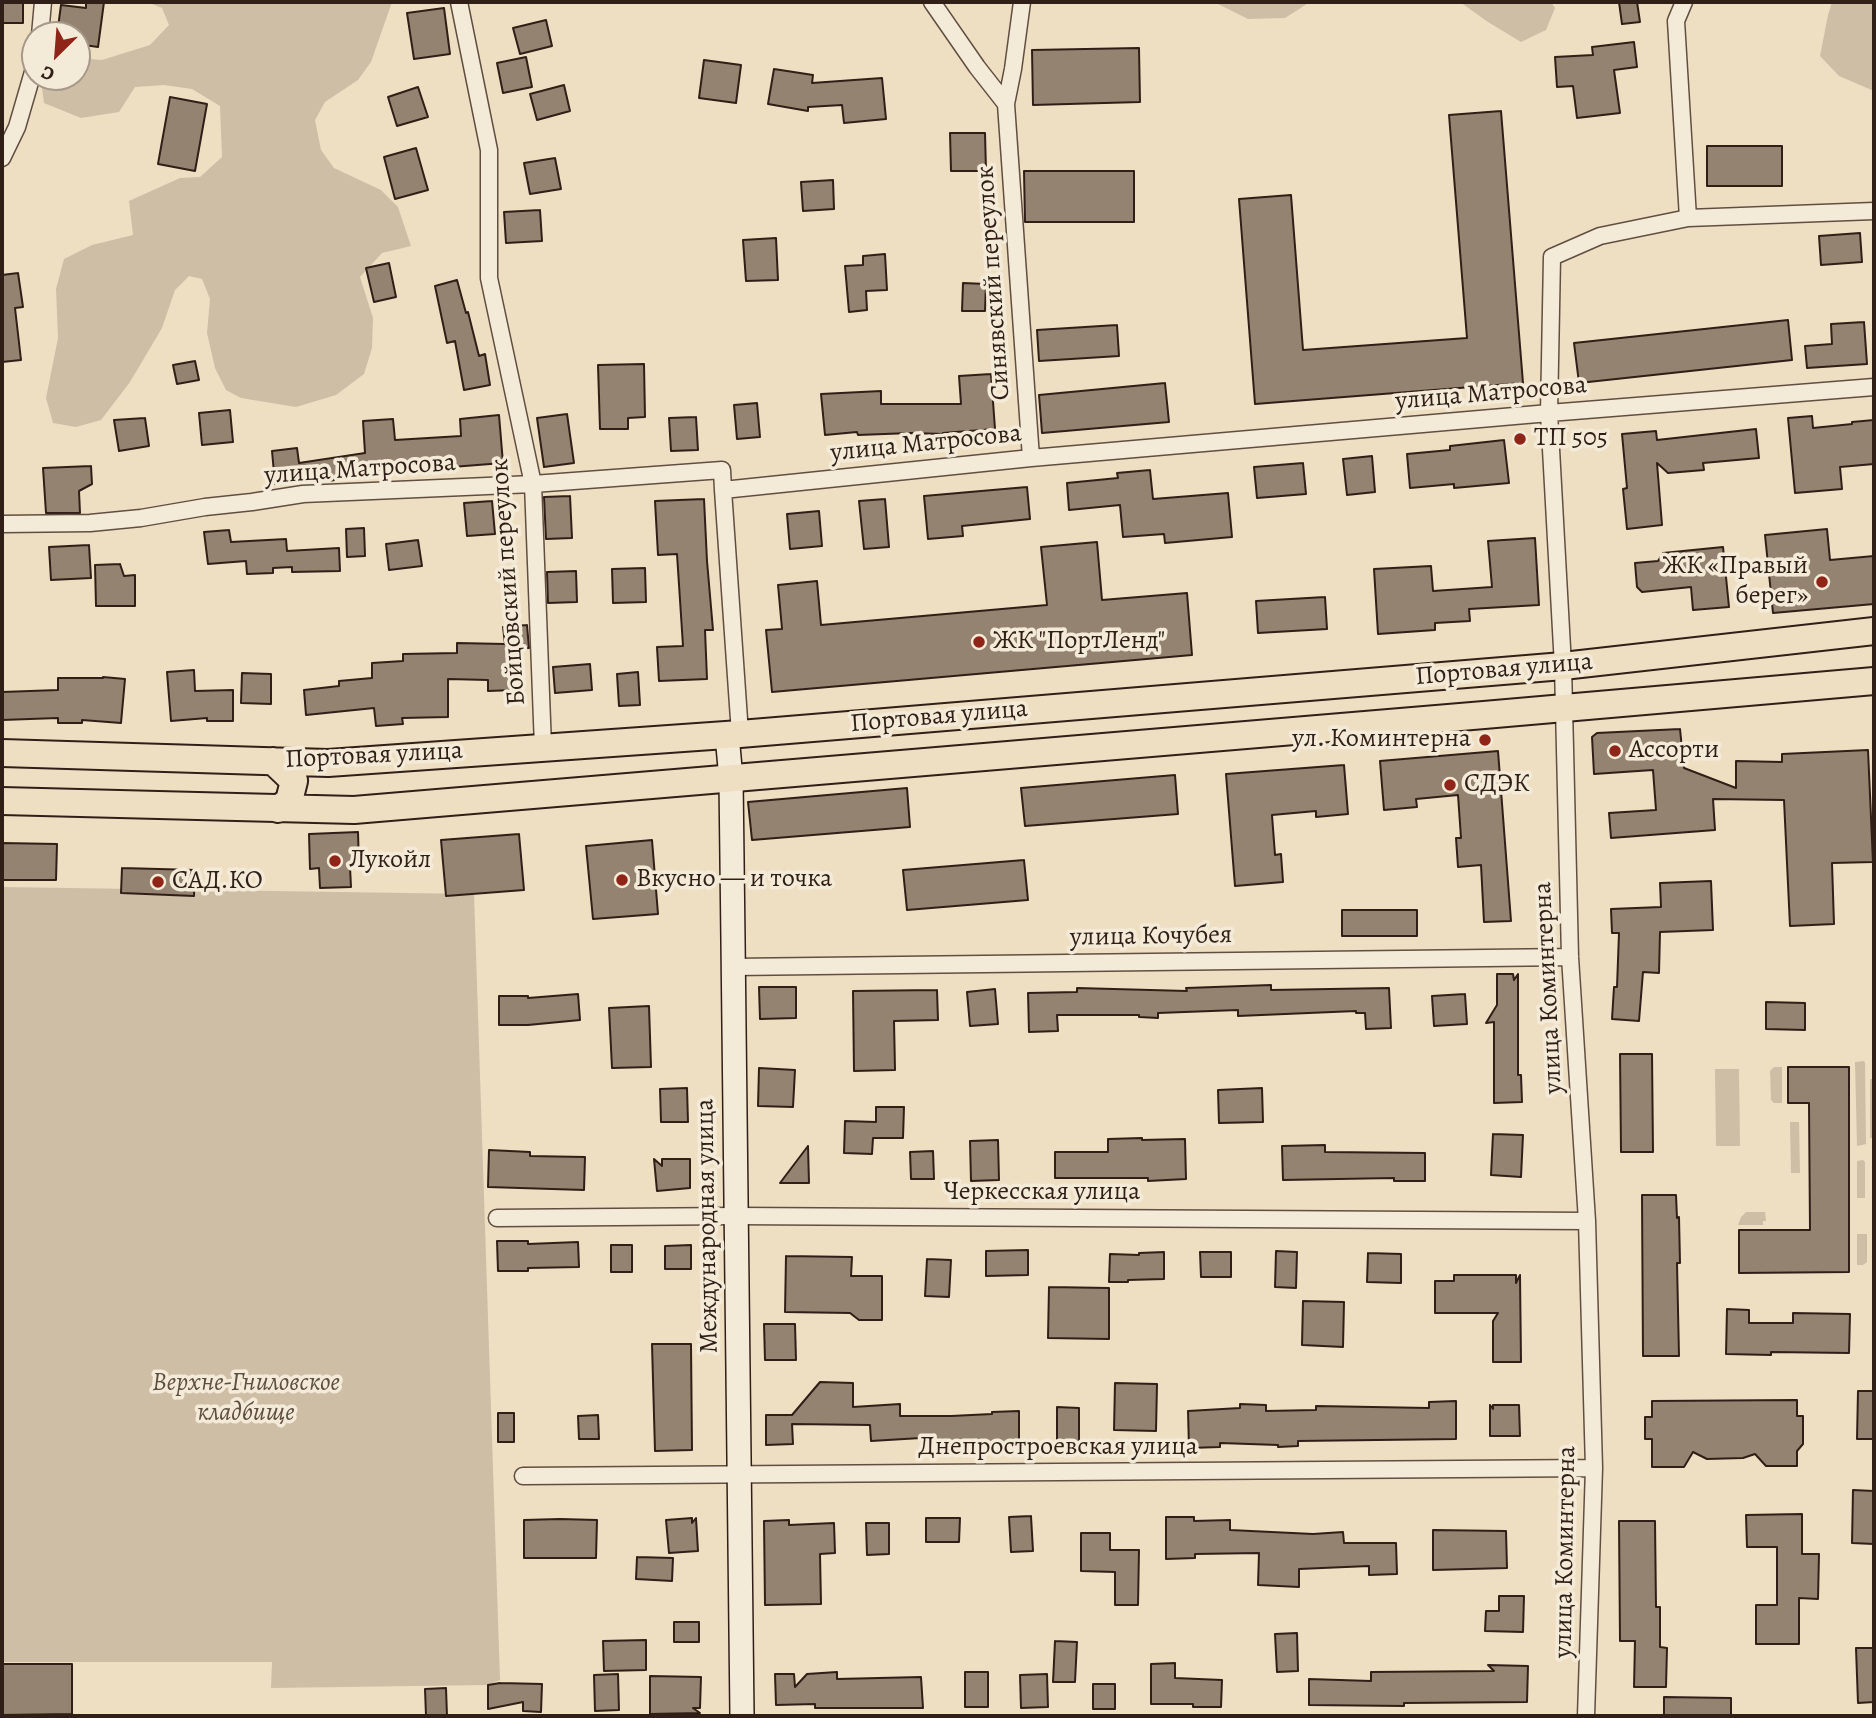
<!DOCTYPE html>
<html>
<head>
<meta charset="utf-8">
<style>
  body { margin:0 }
  #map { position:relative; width:1876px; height:1718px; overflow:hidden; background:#eedfc3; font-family:Alegreya,serif }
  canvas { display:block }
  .frame { position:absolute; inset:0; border:4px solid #301f16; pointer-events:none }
  .north { position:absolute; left:21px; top:21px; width:70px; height:70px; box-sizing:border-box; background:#f4ead8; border:2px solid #a6998a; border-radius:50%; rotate:205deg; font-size:19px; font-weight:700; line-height:28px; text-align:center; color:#301f16 }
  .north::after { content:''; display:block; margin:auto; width:24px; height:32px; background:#8f2418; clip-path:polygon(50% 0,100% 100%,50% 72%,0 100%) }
</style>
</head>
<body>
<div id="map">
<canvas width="1876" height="1718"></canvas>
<div class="frame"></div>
<div class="north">С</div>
</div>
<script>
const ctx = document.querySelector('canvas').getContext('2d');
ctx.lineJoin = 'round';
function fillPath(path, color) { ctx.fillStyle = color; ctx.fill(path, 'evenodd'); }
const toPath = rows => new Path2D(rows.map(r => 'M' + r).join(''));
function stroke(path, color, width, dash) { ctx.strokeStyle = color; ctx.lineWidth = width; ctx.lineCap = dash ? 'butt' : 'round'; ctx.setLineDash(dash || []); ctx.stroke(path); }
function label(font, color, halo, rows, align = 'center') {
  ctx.font = font + ' Alegreya,serif'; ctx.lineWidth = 7; ctx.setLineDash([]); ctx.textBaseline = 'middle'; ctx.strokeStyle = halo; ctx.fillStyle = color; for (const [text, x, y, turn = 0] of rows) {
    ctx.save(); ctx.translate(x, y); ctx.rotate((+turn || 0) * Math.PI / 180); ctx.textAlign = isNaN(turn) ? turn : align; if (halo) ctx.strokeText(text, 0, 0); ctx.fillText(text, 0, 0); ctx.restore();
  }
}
fillPath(toPath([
  [147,2,392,2,371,62,358,80,325,102,315,120,321,150,334,168,381,190,398,207,411,246,382,253,360,277,373,318,372,348,364,374,336,395,296,407,241,398,226,390,215,368,207,333,210,299,202,279,189,276,175,290,162,328,130,382,101,420,76,427,53,423,46,398,58,338,56,289,64,259,92,245,133,235,129,201,180,178,200,177,222,157,220,106,192,89,164,85,135,87,119,112,81,118,44,103,41,81,44,77,77,77,77,58,102,60,150,45,169,25,162,8],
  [1214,2,1310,2,1285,18,1248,19],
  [1460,2,1551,2,1555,8,1546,30,1521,42,1488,22],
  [1832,2,1874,2,1874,91,1839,76,1820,56,1828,15],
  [2,887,474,894,500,1680,488,1685,271,1688,272,1662,2,1662],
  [1864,1061,1865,1063,1866,1144,1857,1146,1855,1062],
  [1774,1067,1782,1067,1782,1103,1774,1103,1771,1100,1770,1071],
  [1715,1069,1739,1069,1740,1146,1716,1146],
  [1870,1079,1874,1079,1874,1138,1870,1138],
  [1790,1122,1799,1122,1800,1173,1791,1173],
  [1863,1160,1865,1162,1865,1198,1857,1198,1857,1161],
  [1746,1212,1765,1212,1766,1221,1763,1221,1763,1225,1738,1225,1741,1217],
  [1857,1234,1867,1234,1867,1262,1863,1265,1857,1265]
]), '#cebea6');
const building = toPath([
  [2,2,23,2,23,23,2,23,2,2],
  [86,2,104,2,98,47,77,44,77,35,57,35,61,5,86,8,86,2],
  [1619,2,1637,2,1640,22,1622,24,1619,2],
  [444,8,450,54,414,59,407,13,444,8],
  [546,20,552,46,520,54,513,28,546,20],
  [1634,42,1637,67,1614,70,1620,113,1577,118,1573,86,1557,87,1555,57,1593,55,1592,47,1634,42],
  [1139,48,1140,102,1033,105,1032,50,1139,48],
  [526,57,532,87,503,93,497,63,526,57],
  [704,60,741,65,736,103,699,98,704,60],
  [774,69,813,75,812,83,882,78,886,119,844,123,842,105,808,107,808,111,768,104,774,69],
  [564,85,570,111,537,120,530,94,564,85],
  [418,87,428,117,397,126,388,97,418,87],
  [170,97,207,104,195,171,158,164,170,97],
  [1501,111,1523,383,1255,404,1239,199,1291,195,1303,350,1467,338,1449,115,1501,111],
  [950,133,985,133,986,171,951,171,950,133],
  [1707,146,1782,146,1782,186,1707,186,1707,146],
  [416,148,428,190,395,199,384,157,416,148],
  [555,158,561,189,530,194,524,163,555,158],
  [1024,171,1134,171,1134,222,1025,222,1024,171],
  [833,180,834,209,803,211,801,182,833,180],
  [540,210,542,241,506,243,504,212,540,210],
  [1860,233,1862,262,1821,265,1819,236,1860,233],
  [776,238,778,280,746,281,743,240,776,238],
  [885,254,887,290,866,291,867,310,849,312,845,266,863,265,863,256,885,254],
  [389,263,396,297,374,302,366,268,389,263],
  [18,273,23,307,15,308,21,360,2,362,2,275,18,273],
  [457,280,466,313,468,312,479,356,485,354,490,385,464,390,455,341,447,343,435,286,457,280],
  [963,283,986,284,985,311,962,311,963,283],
  [1788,320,1792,360,1579,383,1574,343,1788,320],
  [1864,322,1867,364,1807,368,1805,346,1832,344,1831,324,1864,322],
  [1117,325,1119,356,1039,361,1037,330,1117,325],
  [195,361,199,380,177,384,173,365,195,361],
  [644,364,645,417,628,418,628,429,600,429,598,365,644,364],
  [991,374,995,429,943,433,943,434,911,433,858,435,857,432,825,435,821,394,881,391,881,404,961,404,959,376,991,374],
  [1165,383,1169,422,1042,433,1039,395,1165,383],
  [757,403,760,437,737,439,734,405,757,403],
  [230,410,233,442,202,445,199,413,230,410],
  [567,414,574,463,544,467,537,418,567,414],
  [499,415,503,463,439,468,440,471,368,475,328,481,328,478,275,484,272,451,297,448,299,463,365,453,363,421,393,419,395,440,461,436,460,419,499,415],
  [1812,416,1813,428,1852,424,1852,422,1874,420,1874,464,1840,467,1842,489,1795,493,1788,418,1812,416],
  [696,417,698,450,671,451,669,418,696,417],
  [145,418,149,446,119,451,114,420,145,418],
  [1756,429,1759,458,1703,463,1704,470,1668,473,1657,463,1662,525,1627,529,1623,489,1627,488,1622,434,1656,431,1657,440,1756,429],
  [1504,440,1509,483,1454,488,1454,484,1410,488,1407,454,1450,450,1450,446,1504,440],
  [1372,456,1375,492,1347,495,1343,459,1372,456],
  [1303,463,1306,494,1257,498,1254,467,1303,463],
  [91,466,92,484,79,491,80,513,46,513,43,468,91,466],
  [1150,470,1153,499,1228,493,1232,537,1165,543,1164,534,1123,537,1120,505,1069,510,1067,483,1118,478,1117,473,1150,470],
  [1027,487,1030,519,962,526,963,536,928,539,924,496,1027,487],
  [570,496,572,538,546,539,544,497,570,496],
  [704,499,707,561,713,630,705,630,707,679,659,681,657,647,683,646,677,554,658,555,655,501,704,499],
  [885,499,889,547,864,549,859,501,885,499],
  [492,501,495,534,467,536,464,503,492,501],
  [819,511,822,546,790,549,787,514,819,511],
  [364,528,365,556,347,557,346,529,364,528],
  [1827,529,1830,560,1874,556,1874,604,1773,613,1765,535,1827,529],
  [229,530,231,542,286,539,287,551,339,548,340,571,292,572,292,567,273,568,273,573,247,574,246,561,208,564,204,532,229,530],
  [1535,538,1539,605,1469,609,1470,621,1435,623,1435,630,1378,634,1374,569,1431,566,1433,591,1492,587,1488,541,1535,538],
  [418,540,422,566,389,570,386,544,418,540],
  [1097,542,1102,600,1187,593,1192,655,772,692,766,630,782,629,778,585,817,581,821,625,1047,605,1041,547,1097,542],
  [89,545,91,578,51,580,49,547,89,545],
  [1723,547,1729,607,1693,610,1691,587,1642,592,1637,587,1635,563,1658,561,1663,553,1723,547],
  [120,564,124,576,135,575,135,606,96,606,95,565,120,564],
  [645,568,646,602,613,603,612,569,645,568],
  [576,571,577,602,548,603,547,572,576,571],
  [1325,597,1327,629,1258,633,1256,601,1325,597],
  [527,625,529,648,513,649,514,690,488,691,488,680,448,679,448,717,402,718,403,724,376,726,374,708,306,715,304,690,339,686,339,681,372,678,372,663,403,661,403,654,457,653,457,643,505,644,503,627,527,625],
  [590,664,592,690,555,693,553,667,590,664],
  [194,670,195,691,233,690,233,721,207,721,207,718,171,721,167,672,194,670],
  [638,672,640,705,619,706,617,674,638,672],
  [242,673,271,674,271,704,241,703,242,673],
  [103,677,125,679,121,723,82,720,82,723,58,723,58,718,2,720,2,692,58,690,58,678,103,678,103,677],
  [1680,729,1684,768,1736,788,1736,761,1782,762,1782,754,1868,750,1873,862,1832,863,1834,924,1790,926,1784,800,1713,799,1715,830,1611,838,1609,813,1656,810,1653,770,1594,774,1592,737,1597,733,1680,729],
  [1498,751,1511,921,1484,922,1481,865,1458,867,1456,838,1461,838,1458,795,1416,799,1417,807,1384,810,1380,761,1498,751],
  [1344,765,1348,814,1316,817,1316,811,1272,815,1275,855,1281,854,1283,882,1235,886,1226,774,1344,765],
  [1175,775,1178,814,1025,826,1021,788,1175,775],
  [907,788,910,827,752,840,748,802,907,788],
  [358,832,359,866,350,867,351,887,320,888,319,868,310,869,309,834,358,832],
  [519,834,524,890,446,896,441,840,519,834],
  [652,840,658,914,593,919,586,846,652,840],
  [2,843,57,844,56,880,2,880,2,843],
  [1024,860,1028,900,907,910,903,870,1024,860],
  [122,868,195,870,194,896,121,893,122,868],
  [1711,881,1713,930,1660,932,1659,973,1643,972,1639,1021,1612,1019,1614,987,1617,987,1619,933,1612,933,1611,909,1661,907,1660,883,1711,881],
  [1342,910,1417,910,1417,936,1342,936,1342,910],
  [1497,974,1513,974,1514,980,1518,974,1518,1075,1521,1075,1522,1102,1494,1103,1494,1022,1486,1023,1497,1005,1497,974],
  [1271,985,1271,990,1389,988,1391,1028,1366,1029,1365,1013,1356,1013,1356,1011,1238,1016,1238,1010,1158,1013,1158,1018,1139,1017,1139,1015,1057,1015,1058,1031,1029,1032,1028,993,1077,992,1077,988,1187,991,1186,988,1271,985],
  [759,987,796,987,796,1018,760,1019,759,987],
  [995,989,998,1024,970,1026,967,992,995,989],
  [937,990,938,1020,894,1021,895,1070,854,1071,853,991,937,990],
  [578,994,580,1020,528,1025,499,1025,499,996,528,996,528,998,578,994],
  [1465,994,1467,1024,1434,1026,1432,996,1465,994],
  [1766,1002,1805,1003,1805,1030,1766,1029,1766,1002],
  [649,1006,651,1067,612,1068,609,1008,649,1006],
  [1620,1054,1652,1054,1653,1152,1621,1152,1620,1054],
  [1788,1067,1849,1067,1849,1272,1739,1273,1739,1230,1810,1230,1809,1103,1788,1103,1788,1067],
  [759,1068,795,1070,793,1107,758,1106,759,1068],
  [687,1088,688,1122,661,1122,660,1089,687,1088],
  [1262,1088,1263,1122,1219,1123,1218,1090,1262,1088],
  [876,1107,904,1107,903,1138,873,1138,872,1154,844,1153,845,1121,876,1122,876,1107],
  [1493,1134,1523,1135,1521,1177,1491,1175,1493,1134],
  [1142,1138,1142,1140,1185,1139,1186,1179,1148,1181,1148,1178,1055,1178,1055,1152,1108,1152,1108,1139,1142,1138],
  [998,1140,999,1180,971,1181,970,1141,998,1140],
  [1325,1145,1325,1152,1425,1153,1425,1181,1394,1181,1394,1178,1283,1180,1282,1146,1325,1145],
  [808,1146,809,1183,780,1183,808,1146],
  [489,1150,530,1152,530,1156,585,1157,584,1190,488,1187,489,1150],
  [933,1151,934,1179,911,1179,910,1152,933,1151],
  [654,1159,662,1166,662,1159,690,1159,690,1188,657,1191,654,1159],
  [1642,1195,1676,1195,1677,1218,1679,1217,1680,1263,1677,1263,1679,1356,1643,1356,1642,1195],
  [497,1241,528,1241,528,1244,578,1242,579,1267,528,1268,528,1271,498,1271,497,1241],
  [611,1245,632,1245,632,1272,611,1272,611,1245],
  [691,1245,691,1269,665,1269,665,1246,691,1245],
  [1028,1250,1028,1275,986,1276,986,1251,1028,1250],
  [1276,1251,1297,1252,1296,1288,1275,1287,1276,1251],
  [1164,1252,1164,1279,1128,1280,1128,1282,1109,1282,1110,1254,1139,1255,1139,1253,1164,1252],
  [1200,1252,1231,1252,1231,1277,1201,1277,1200,1252],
  [1368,1253,1401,1254,1401,1283,1367,1282,1368,1253],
  [786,1256,852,1257,851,1276,882,1276,882,1320,859,1320,850,1313,785,1312,786,1256],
  [927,1259,951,1260,949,1297,925,1296,927,1259],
  [1454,1275,1516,1275,1516,1283,1520,1275,1521,1362,1493,1362,1493,1321,1498,1313,1435,1313,1435,1281,1454,1281,1454,1275],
  [1049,1287,1109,1288,1109,1339,1048,1338,1049,1287],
  [1303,1301,1344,1302,1343,1347,1302,1345,1303,1301],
  [1727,1309,1749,1310,1749,1323,1793,1323,1793,1313,1850,1314,1849,1353,1771,1352,1771,1355,1726,1354,1727,1309],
  [764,1324,795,1324,796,1360,765,1360,764,1324],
  [652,1344,691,1344,692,1450,655,1451,652,1344],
  [820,1382,853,1383,853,1407,900,1404,900,1416,951,1416,992,1414,992,1412,1019,1411,1019,1446,992,1446,992,1442,921,1445,921,1438,871,1441,870,1425,792,1424,793,1444,766,1445,766,1415,792,1415,820,1382],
  [1115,1383,1157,1384,1156,1431,1114,1430,1115,1383],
  [1858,1391,1874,1391,1874,1439,1857,1439,1858,1391],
  [1797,1400,1797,1416,1803,1416,1803,1444,1797,1451,1797,1466,1766,1466,1755,1454,1743,1458,1707,1459,1693,1452,1684,1467,1652,1467,1652,1439,1645,1439,1645,1417,1652,1417,1652,1401,1797,1400],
  [1456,1401,1456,1439,1298,1441,1298,1446,1278,1447,1278,1445,1220,1443,1220,1447,1189,1448,1188,1411,1240,1408,1240,1404,1266,1405,1266,1411,1316,1410,1316,1406,1429,1408,1429,1402,1456,1401],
  [1490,1405,1493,1409,1493,1405,1519,1405,1520,1436,1490,1436,1490,1405],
  [1057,1407,1079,1408,1079,1446,1057,1446,1057,1407],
  [498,1413,514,1413,514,1442,498,1442,498,1413],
  [598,1415,599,1439,579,1439,578,1416,598,1415],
  [1853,1490,1874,1491,1874,1544,1852,1543,1853,1490],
  [1802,1514,1802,1554,1819,1554,1818,1599,1799,1598,1799,1644,1756,1644,1756,1605,1777,1605,1777,1547,1747,1547,1746,1515,1802,1514],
  [1031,1516,1033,1551,1011,1552,1009,1517,1031,1516],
  [1166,1517,1194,1517,1194,1521,1230,1520,1230,1530,1313,1534,1343,1532,1344,1543,1396,1543,1397,1574,1369,1575,1369,1566,1299,1569,1299,1587,1258,1585,1259,1553,1195,1554,1195,1558,1166,1559,1166,1517],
  [692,1518,692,1523,696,1518,698,1551,669,1553,666,1520,692,1518],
  [926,1518,960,1518,959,1542,926,1542,926,1518],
  [560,1519,597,1520,596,1558,524,1558,524,1520,560,1519],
  [789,1520,789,1525,834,1523,835,1553,820,1554,821,1604,765,1605,764,1521,789,1520],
  [1619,1521,1655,1521,1656,1607,1660,1607,1660,1647,1667,1648,1666,1687,1634,1687,1635,1641,1620,1641,1619,1521],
  [866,1523,889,1523,889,1554,867,1555,866,1523],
  [1433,1530,1506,1531,1507,1568,1433,1570,1433,1530],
  [1081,1533,1110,1533,1110,1550,1139,1550,1138,1605,1115,1605,1115,1572,1081,1571,1081,1533],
  [637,1557,673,1558,672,1581,636,1579,637,1557],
  [1499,1596,1524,1596,1523,1632,1485,1631,1486,1611,1499,1611,1499,1596],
  [674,1622,699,1622,699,1642,674,1642,674,1622],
  [1297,1633,1298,1671,1277,1672,1275,1634,1297,1633],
  [646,1640,646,1670,604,1671,603,1641,646,1640],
  [1055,1641,1077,1642,1075,1682,1053,1682,1055,1641],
  [1856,1648,1874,1648,1874,1702,1858,1703,1856,1648],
  [1175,1663,1175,1678,1222,1680,1221,1707,1193,1707,1193,1704,1151,1704,1151,1664,1175,1663],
  [2,1664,72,1664,72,1714,2,1715,2,1664],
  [1488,1665,1528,1666,1527,1702,1404,1703,1404,1706,1309,1705,1309,1679,1371,1681,1371,1672,1494,1671,1488,1665],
  [837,1672,837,1679,921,1677,923,1708,815,1708,815,1704,776,1705,775,1674,794,1674,795,1687,807,1674,837,1672],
  [965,1672,988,1672,988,1707,965,1707,965,1672],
  [618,1674,619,1710,595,1711,594,1675,618,1674],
  [1047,1674,1048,1707,1021,1708,1020,1675,1047,1674],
  [650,1676,701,1677,700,1708,693,1708,700,1713,650,1714,650,1676],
  [500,1683,542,1684,541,1712,523,1711,523,1702,488,1709,488,1685,500,1683],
  [1093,1684,1115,1684,1115,1709,1093,1709,1093,1684],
  [446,1688,447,1716,426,1716,425,1689,446,1688],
  [1664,1697,1731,1698,1731,1716,1664,1716,1664,1697]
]);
fillPath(building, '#938370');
stroke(building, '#301f16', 2);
const street = toPath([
  [459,2,489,150,489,278,533,484,543,747],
  [932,2,977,67,1006,104],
  [1022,2,1013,69,1006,104,1031,458],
  [1684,2,1676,21,1688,218],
  [40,35,43,2],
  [2,158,17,127,35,65],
  [723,490,740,734],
  [2,524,90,523,141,518,205,507,252,502,303,494,533,484,722,470,723,490,1031,458,1549,413,1874,387],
  [733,967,1570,957],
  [497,1218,736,1216,1587,1221],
  [523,1476,1594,1468],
  [1586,1716,1594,1468,1587,1221,1570,957,1563,666,1549,413,1552,257,1600,236,1688,218,1874,211]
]);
const secondary = toPath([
  [727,735,731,779,733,941,742,1716]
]);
const primary = toPath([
  [2,753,328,763,740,734,1563,666,1874,631],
  [273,761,294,781,289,801,278,809],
  [2,801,354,810,1484,715,1874,681]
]);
stroke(street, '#604f41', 19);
stroke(secondary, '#301f16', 26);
stroke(primary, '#301f16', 30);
stroke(street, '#f4ead8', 16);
stroke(secondary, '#f4ead8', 23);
stroke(primary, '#eedfc3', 26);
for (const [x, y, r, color] of [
  [1520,439,7,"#8f2418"],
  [1822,582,7,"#8f2418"],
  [979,642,7,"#8f2418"],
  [1485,740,7,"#8f2418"],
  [1615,751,7,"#8f2418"],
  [1450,785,7,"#8f2418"],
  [335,861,7,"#8f2418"],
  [622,880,7,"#8f2418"],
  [158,882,7,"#8f2418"]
]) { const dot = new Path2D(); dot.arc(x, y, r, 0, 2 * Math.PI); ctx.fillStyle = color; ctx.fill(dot); stroke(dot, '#f4ead8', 2.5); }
label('26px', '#301f16', '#f4ead8', [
  ["Синявский переулок",994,283,-94],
  ["улица Матросова",1491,394,-5],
  ["улица Матросова",926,444,-6],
  ["улица Матросова",360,470,-4],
  ["Бойцовский переулок",509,582,-94],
  ["Портовая улица",1504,670,-5],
  ["Портовая улица",939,717,-5],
  ["Портовая улица",374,756,-3],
  ["улица Кочубея",1151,937,-1],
  ["улица Коминтерна",1549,988,-93],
  ["Черкесская улица",1042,1193],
  ["Международная улица",708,1226,-91],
  ["Днепростроевская улица",1058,1448],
  ["улица Коминтерна",1566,1552,-89]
]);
label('26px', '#301f16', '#f4ead8', [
  ["ТП 505",1534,439],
  ["ЖК «Правый",1808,567,"right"],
  ["берег»",1808,597,"right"],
  ["ЖК \"ПортЛенд\"",993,642],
  ["ул. Коминтерна",1471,740,"right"],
  ["Ассорти",1629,751],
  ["СДЭК",1464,785],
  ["Лукойл",349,861],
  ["Вкусно — и точка",636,880],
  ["САД.КО",172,882]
], 'left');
label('italic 26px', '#5f4f41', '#f4ead8', [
  ["Верхне-Гниловское",246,1384],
  ["кладбище",246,1414]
]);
</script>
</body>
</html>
